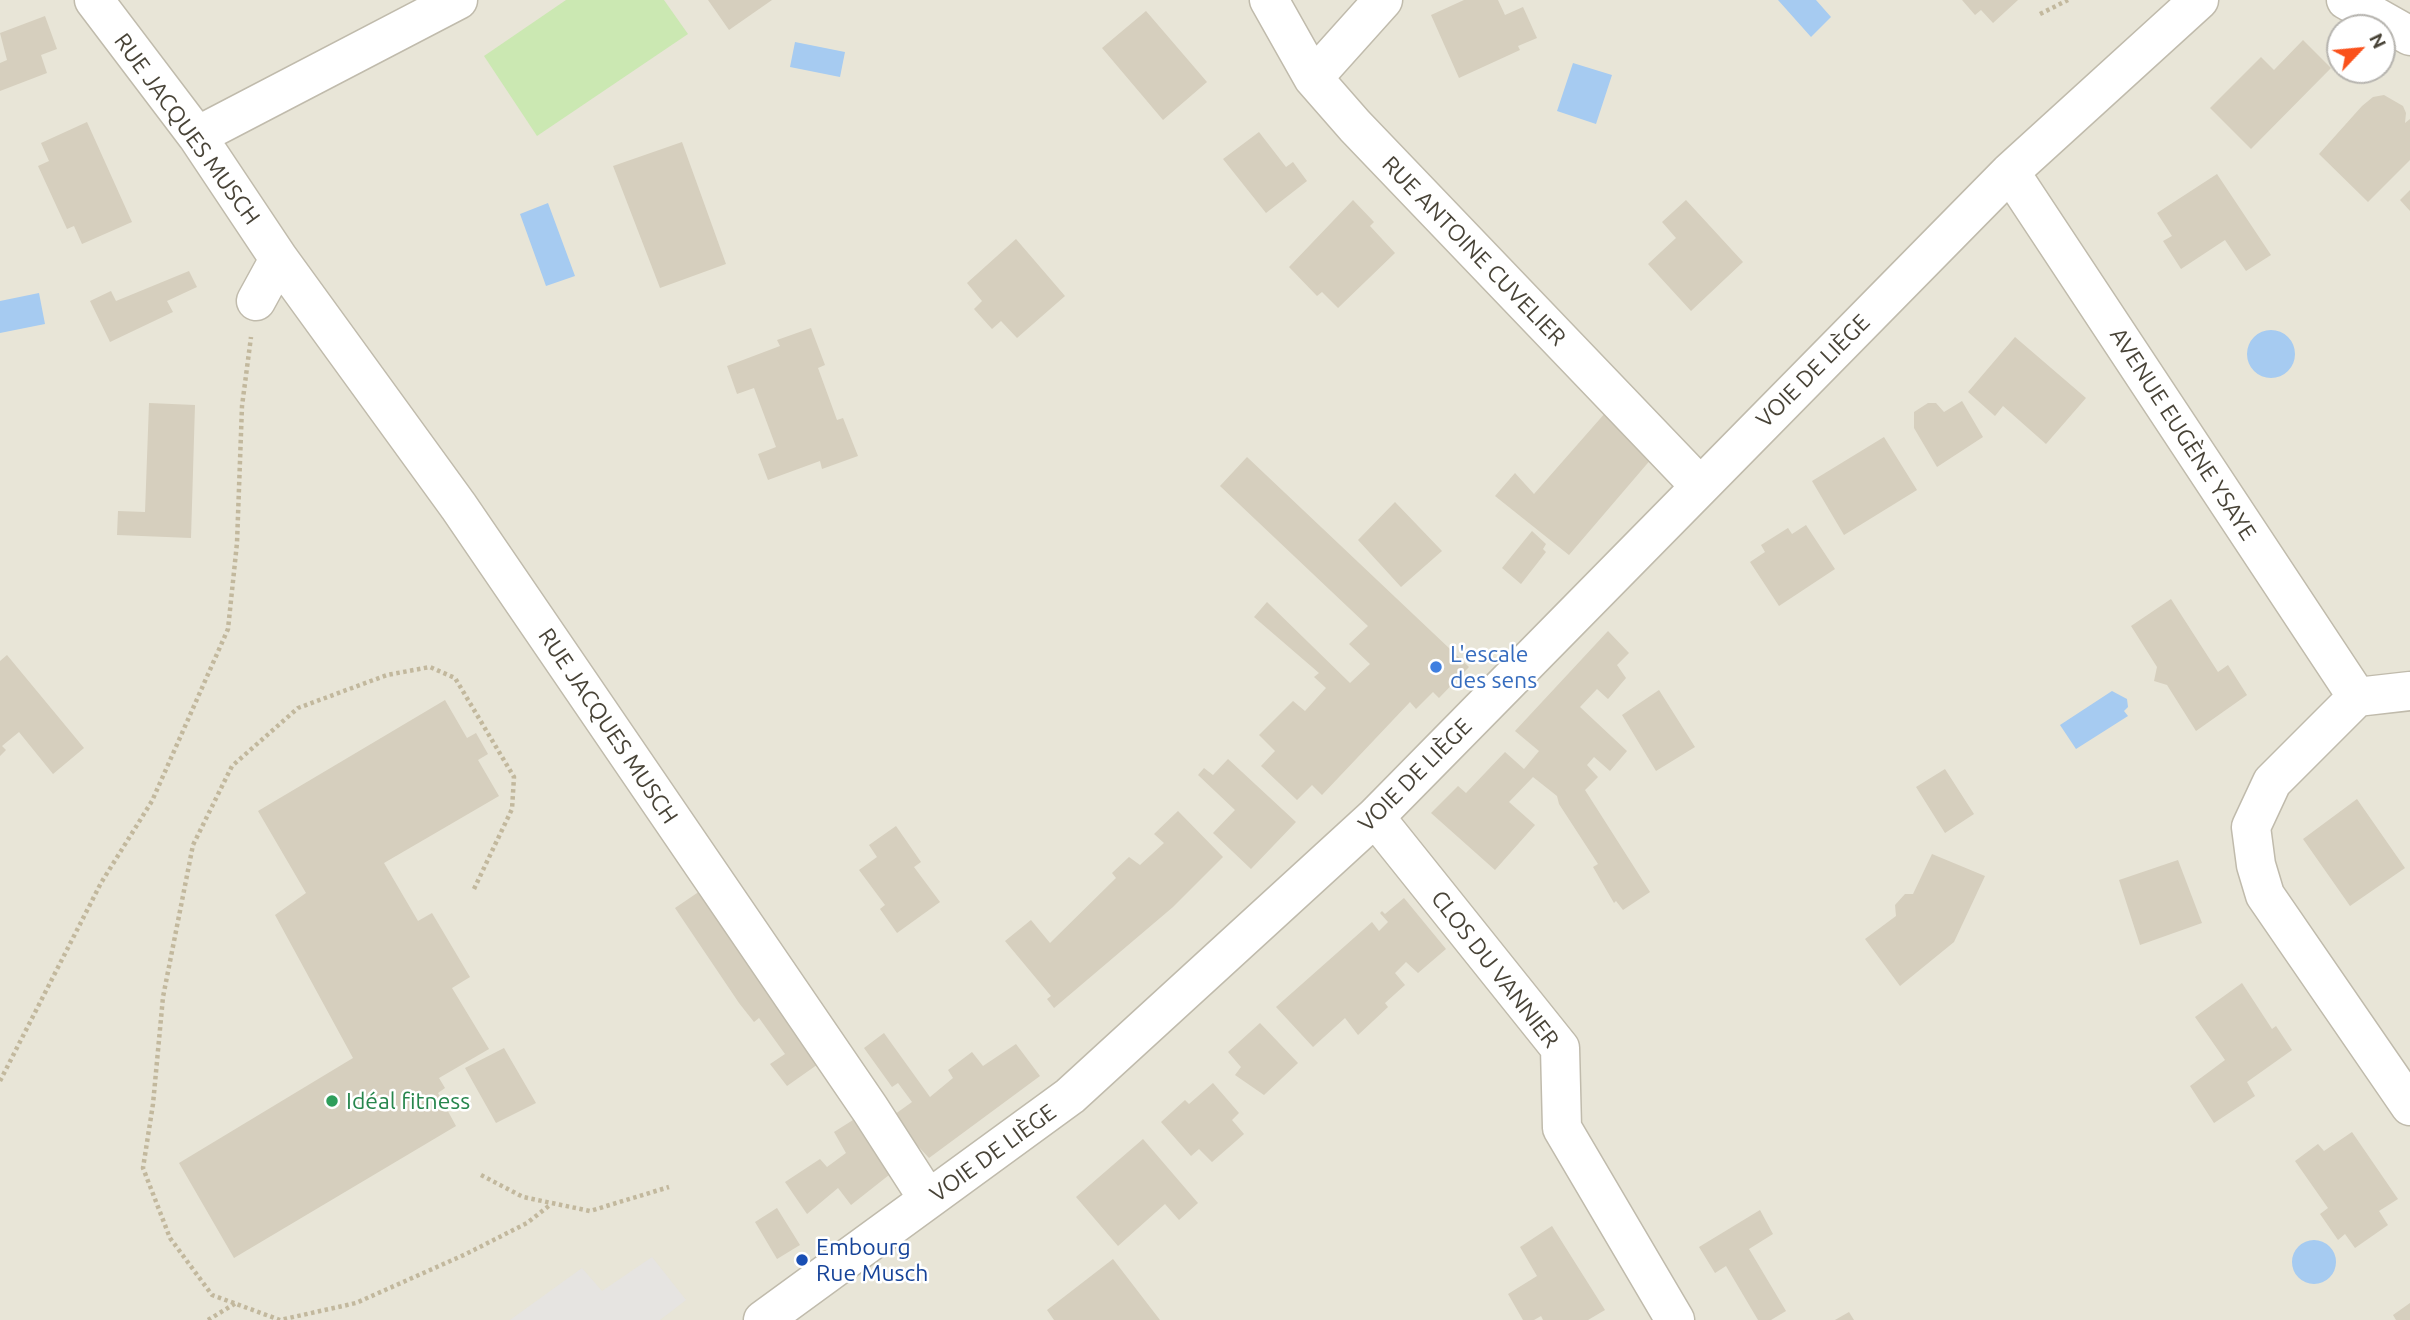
<!DOCTYPE html>
<html>
<head>
<meta charset="utf-8">
<style>
  body { margin:0 }
  #map { position:relative; width:2410px; height:1320px; overflow:hidden; background:#f4f2e9; font-family:Ubuntu,sans-serif }
  canvas { display:block }
  .north { position:absolute; left:2326px; top:14px; width:70px; height:70px; box-sizing:border-box; background:#fff; border:2px solid #b6b4af; border-radius:50%; rotate:64deg; font-size:19px; font-weight:700; line-height:28px; text-align:center; color:#484337 }
  .north::after { content:''; display:block; margin:auto; width:24px; height:32px; background:#fa511b; clip-path:polygon(50% 0,100% 100%,50% 72%,0 100%) }
</style>
</head>
<body>
<div id="map">
<canvas width="2410" height="1320"></canvas>
<div class="north">N</div>
</div>
<script>
const ctx = document.querySelector('canvas').getContext('2d');
ctx.lineJoin = 'round';
function fillPath(path, color) { ctx.fillStyle = color; ctx.fill(path, 'evenodd'); }
const toPath = rows => new Path2D(rows.map(r => 'M' + r).join(''));
function stroke(path, color, width, dash) { ctx.strokeStyle = color; ctx.lineWidth = width; ctx.lineCap = dash ? 'butt' : 'round'; ctx.setLineDash(dash || []); ctx.stroke(path); }
function label(font, color, halo, rows, align = 'center') {
  ctx.font = font + ' Ubuntu,sans-serif'; ctx.lineWidth = 5; ctx.setLineDash([]); ctx.textBaseline = 'middle'; ctx.strokeStyle = halo; ctx.fillStyle = color; for (const [text, x, y, turn = 0] of rows) {
    ctx.save(); ctx.translate(x, y); ctx.rotate((+turn || 0) * Math.PI / 180); ctx.textAlign = isNaN(turn) ? turn : align; if (halo) ctx.strokeText(text, 0, 0); ctx.fillText(text, 0, 0); ctx.restore();
  }
}
fillPath(toPath([
  [0,0,2410,0,2410,1320,0,1320],
  [2340,28,2382,28,2382,70,2340,70]
]), '#e8e5d7');
fillPath(toPath([
  [566,0,664,0,688,34,537,136,484,56]
]), '#cbe8b2');
fillPath(toPath([
  [652,1257,686,1300,660,1320,510,1320,582,1268,602,1291]
]), '#e6e4e1');
fillPath(toPath([
  [1778,0,1816,0,1831,17,1811,37],
  [795,42,845,52,840,77,790,67],
  [1573,63,1612,75,1596,124,1557,111],
  [548,203,575,276,546,286,520,214],
  [39,293,45,324,0,333,0,301],
  '2247 354a24 24 0 1 1 48 0a24 24 0 1 1-48 0Z',
  [2112,691,2127,699,2128,707,2124,711,2128,716,2076,749,2060,725],
  '2292 1262a22 22 0 1 1 44 0a22 22 0 1 1-44 0Z'
]), '#a6cbf1');
fillPath(toPath([
  [708,0,772,0,729,30],
  [1464,0,1498,0,1505,15,1523,7,1537,38,1518,46,1520,50,1459,78,1431,15],
  [1962,0,2018,0,1993,23,1981,10,1975,15],
  [1146,11,1207,82,1163,120,1102,48],
  [45,16,57,49,41,55,47,73,0,91,0,63,7,60,0,33],
  [2303,40,2331,68,2251,149,2210,108,2261,57,2274,70],
  [2384,95,2403,106,2406,113,2405,123,2410,119,2410,160,2368,202,2319,154,2362,106,2373,97],
  [87,122,132,222,82,244,74,226,67,229,38,166,49,161,41,143],
  [1259,132,1286,167,1293,162,1307,181,1266,213,1223,159],
  [682,142,726,264,660,288,613,166],
  [2217,174,2271,255,2246,271,2225,240,2181,269,2163,241,2172,236,2157,213],
  [2410,190,2410,211,2400,200],
  [1353,200,1374,222,1370,226,1395,253,1338,308,1322,292,1317,296,1289,267],
  [1686,200,1743,262,1691,311,1648,264,1676,238,1662,222],
  [1016,239,1065,296,1017,338,1001,321,992,329,974,309,982,301,967,283],
  [189,271,197,287,167,301,173,312,110,342,90,301,111,291,116,301],
  [811,328,825,365,818,368,837,420,843,418,858,456,822,469,820,461,768,480,758,454,776,447,754,388,737,394,727,366,780,346,777,340],
  [2015,337,2086,398,2046,444,2003,406,1995,416,1968,392],
  [1962,401,1983,437,1937,467,1914,428,1914,412,1928,403,1936,403,1944,412],
  [149,403,195,405,191,538,117,535,118,511,145,512],
  [1606,412,1652,458,1569,555,1495,496,1515,473,1534,494],
  [1884,437,1917,490,1844,535,1812,481],
  [1247,457,1469,667,1439,698,1433,692,1416,709,1410,702,1322,795,1312,785,1297,800,1261,766,1275,751,1259,735,1293,701,1305,711,1326,688,1314,677,1319,673,1254,617,1267,602,1350,683,1370,664,1349,644,1368,626,1220,486],
  [1395,502,1442,551,1401,587,1358,540],
  [1806,525,1835,569,1779,606,1750,562,1765,552,1761,545,1788,528,1792,534],
  [1532,531,1546,544,1543,549,1546,552,1521,584,1502,568],
  [2171,599,2218,672,2228,665,2247,695,2196,731,2167,685,2154,681,2157,667,2131,626],
  [1608,631,1629,653,1617,665,1626,678,1608,699,1597,689,1580,707,1627,751,1610,771,1594,757,1587,765,1598,777,1585,790,1650,892,1623,910,1616,901,1614,903,1593,867,1598,864,1559,804,1557,796,1533,777,1509,802,1535,825,1495,870,1431,813,1458,786,1466,793,1505,752,1524,769,1539,751,1515,731],
  [7,655,84,748,53,774,19,732,2,746,6,750,0,756,0,661],
  [1659,690,1695,747,1656,771,1622,715],
  [445,700,467,738,476,733,488,754,478,760,499,796,384,863,418,921,432,913,470,977,452,988,489,1049,439,1078,445,1088,438,1093,456,1126,234,1258,179,1163,353,1058,275,915,306,893,258,811],
  [1228,759,1296,822,1251,869,1213,833,1235,810,1198,775,1204,768,1213,775],
  [1945,769,1974,814,1945,833,1916,787],
  [2357,799,2405,868,2350,906,2303,839],
  [1178,811,1223,857,1173,907,1054,1008,1047,999,1051,996,1005,941,1031,920,1050,943,1116,878,1112,873,1129,857,1140,865,1164,843,1154,834],
  [896,826,921,862,914,867,940,902,897,933,880,909,885,905,859,870,877,857,869,845],
  [1932,854,1985,876,1954,942,1900,986,1865,939,1896,916,1895,905,1905,894,1913,894],
  [2178,860,2202,923,2140,945,2119,880],
  [703,889,821,1062,787,1086,770,1064,785,1054,759,1018,754,1022,739,1003,675,908],
  [1404,898,1446,949,1418,973,1406,962,1395,973,1405,985,1385,1003,1388,1007,1358,1035,1345,1018,1313,1047,1276,1007,1372,922,1379,931,1388,922,1380,913,1382,911,1385,914],
  [2242,983,2272,1029,2276,1026,2292,1050,2247,1082,2255,1096,2214,1123,2190,1086,2225,1060,2195,1017],
  [1260,1023,1298,1063,1264,1095,1235,1075,1241,1067,1228,1052],
  [884,1033,930,1097,953,1078,948,1070,972,1052,983,1066,1016,1044,1040,1076,929,1158,891,1117,912,1102,898,1083,892,1087,864,1048],
  [504,1048,536,1103,496,1123,465,1068],
  [1213,1083,1239,1113,1232,1120,1244,1134,1212,1162,1199,1149,1191,1156,1161,1122,1185,1100,1189,1104],
  [853,1120,889,1175,851,1205,838,1188,807,1214,785,1182,820,1159,827,1167,846,1153,834,1132],
  [2352,1132,2398,1199,2379,1211,2388,1225,2355,1248,2345,1234,2338,1240,2320,1214,2328,1208,2295,1161,2318,1144,2324,1151],
  [1143,1139,1198,1203,1179,1220,1165,1204,1118,1246,1076,1197],
  [777,1208,800,1245,777,1259,755,1222],
  [1760,1210,1773,1234,1749,1249,1786,1311,1771,1320,1758,1320,1726,1266,1715,1273,1699,1247],
  [1552,1226,1605,1310,1588,1320,1543,1320,1541,1316,1534,1320,1523,1320,1508,1294,1537,1276,1520,1247],
  [1113,1259,1160,1320,1054,1320,1047,1310],
  [2410,1303,2410,1320,2396,1320,2393,1315],
  [1849,1312,1854,1320,1835,1320]
]), '#d6cfbe');
const minor = toPath([
  [94,0,197,136,279,259,459,507,870,1109,928,1199],
  [1269,0,1313,78,1355,126,1700,486],
  [2346,0,2410,36],
  [1313,78,1383,0],
  [197,136,458,0],
  [2010,172,2357,697],
  [256,301,279,259],
  [2410,691,2357,697,2272,782,2251,827,2256,865,2265,895,2410,1106],
  [1375,817,1560,1048,1562,1128,1675,1320],
  [763,1320,1070,1096,1375,817,2010,172,2199,0]
]);
stroke(minor, '#c0bbac', 41);
stroke(toPath([
  [2040,14,2068,0],
  [474,889,512,809,514,777,455,678,430,667,387,675,298,708,232,766,193,845,163,997,153,1104,143,1168,170,1238,212,1295,280,1320,356,1303,466,1254,527,1223,550,1205],
  [0,1081,101,883,152,801,228,629,237,543,242,406,251,337],
  [481,1175,523,1197,590,1211,669,1187],
  [208,1320,236,1303]
]), '#c2b89d', 4.5, [3.5, 3.5]);
stroke(minor, '#fff', 38);
for (const [x, y, r, color] of [
  [1436,667,7,"#3f7fe0"],
  [332,1101,7,"#2e9e5b"],
  [802,1260,7,"#1a4fb4"]
]) { const dot = new Path2D(); dot.arc(x, y, r, 0, 2 * Math.PI); ctx.fillStyle = color; ctx.fill(dot); stroke(dot, '#fff', 2.5); }
label('23px', '#484337', '#fff', [
  ["RUE JACQUES MUSCH",187,129,54],
  ["RUE ANTOINE CUVELIER",1474,251,46],
  ["VOIE DE LIÈGE",1813,371,-45],
  ["AVENUE EUGÈNE YSAYE",2183,434,57],
  ["RUE JACQUES MUSCH",608,726,56],
  ["VOIE DE LIÈGE",1415,775,-45],
  ["CLOS DU VANNIER",1495,969,52],
  ["VOIE DE LIÈGE",993,1153,-36]
]);
label('23px', '#366cbe', '#fff', [
  ["L'escale",1450,654],
  ["des sens",1450,680]
], 'left');
label('23px', '#27864d', '#fff', [
  ["Idéal fitness",346,1101]
], 'left');
label('23px', '#164399', '#fff', [
  ["Embourg",816,1247],
  ["Rue Musch",816,1273]
], 'left');
</script>
</body>
</html>
